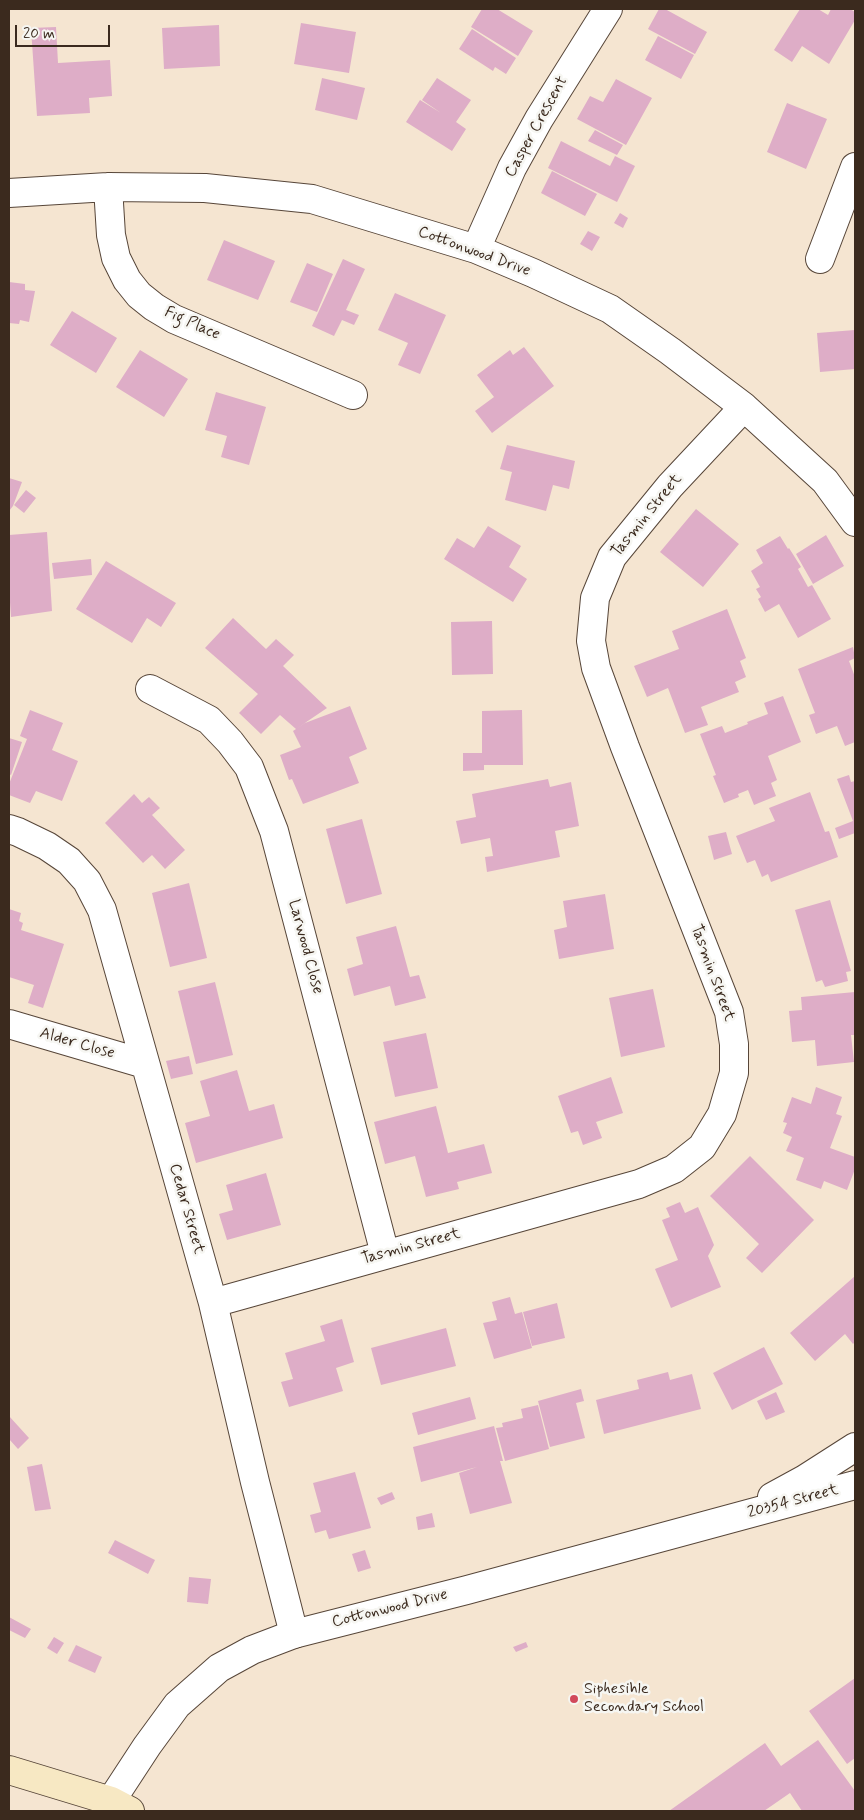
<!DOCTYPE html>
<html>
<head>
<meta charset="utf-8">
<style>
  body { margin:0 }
  #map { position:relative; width:864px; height:1820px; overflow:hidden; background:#f5e5d1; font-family:Mynerve,sans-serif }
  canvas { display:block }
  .frame { position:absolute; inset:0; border:10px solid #3b2a1e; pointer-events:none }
  .scale { position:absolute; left:15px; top:25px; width:95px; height:22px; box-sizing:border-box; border:2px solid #3b2a1e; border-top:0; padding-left:6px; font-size:15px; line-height:18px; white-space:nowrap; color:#3b2a1e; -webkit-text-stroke:4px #f6f6f2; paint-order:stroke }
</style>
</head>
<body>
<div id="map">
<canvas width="864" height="1820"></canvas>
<div class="frame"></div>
<div class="scale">20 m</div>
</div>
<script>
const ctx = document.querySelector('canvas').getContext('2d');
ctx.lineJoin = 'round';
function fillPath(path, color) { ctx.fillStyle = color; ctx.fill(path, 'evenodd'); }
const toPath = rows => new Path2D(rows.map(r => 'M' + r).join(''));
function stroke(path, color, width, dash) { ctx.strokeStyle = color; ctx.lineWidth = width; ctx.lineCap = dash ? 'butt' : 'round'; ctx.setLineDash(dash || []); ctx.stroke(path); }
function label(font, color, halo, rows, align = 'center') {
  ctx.font = font + ' Mynerve,sans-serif'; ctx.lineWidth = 5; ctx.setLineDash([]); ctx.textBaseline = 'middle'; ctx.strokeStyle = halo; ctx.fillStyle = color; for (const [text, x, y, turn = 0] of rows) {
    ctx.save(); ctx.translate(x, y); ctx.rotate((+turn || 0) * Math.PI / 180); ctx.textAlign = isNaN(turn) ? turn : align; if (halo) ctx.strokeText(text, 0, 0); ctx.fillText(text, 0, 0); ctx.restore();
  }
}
fillPath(toPath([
  [482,9,497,9,533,31,518,56,471,27],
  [659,9,665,9,707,32,695,54,648,29],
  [800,9,818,9,828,15,831,9,850,9,855,12,855,20,829,64,802,46,792,62,774,50],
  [301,23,356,32,349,73,294,64],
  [219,25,220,66,164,69,162,28],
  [56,27,58,63,110,60,112,96,89,98,90,113,37,116,31,28],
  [472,29,516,58,506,74,495,67,493,71,459,49],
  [658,36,694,55,681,79,645,60],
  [322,78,365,88,357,120,315,110],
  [437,78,471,100,456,122,466,129,452,151,406,122,420,100,441,113,422,100],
  [616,79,652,98,626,145,577,119,590,96,603,102],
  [787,103,827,119,806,169,767,152],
  [595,130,623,145,617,155,588,141],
  [561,141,610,166,615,156,635,166,617,202,548,168],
  [552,171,597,194,585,216,541,193],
  [620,213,628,218,623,228,614,223],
  [588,231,600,237,592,251,580,244],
  [224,240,275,261,258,300,207,280],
  [343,259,365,269,346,310,359,315,354,325,342,320,334,336,312,326],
  [307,263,333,274,317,312,290,302],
  [9,282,25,284,25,290,35,291,29,322,20,320,19,324,9,323],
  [395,293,446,315,420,374,398,365,408,343,378,330],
  [72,311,117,338,96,373,50,345],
  [855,330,855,369,820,372,817,333],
  [524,347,554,386,492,433,475,411,494,397,477,375,510,350,513,355],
  [140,350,188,379,164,417,116,387],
  [216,392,266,407,249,465,221,457,227,436,205,430],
  [507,445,575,461,569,489,553,485,546,511,505,500,512,472,500,469],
  [9,478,22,482,13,506,9,511],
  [26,490,36,498,24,513,14,505],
  [696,509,739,544,703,587,660,552],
  [488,526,521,546,509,567,527,579,513,602,444,559,457,538,474,548],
  [47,532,52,611,11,617,9,588,9,535],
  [826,535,844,566,813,584,796,554],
  [780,536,788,549,789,548,801,567,798,569,808,587,812,585,831,619,798,638,779,604,765,612,758,599,761,597,756,589,760,587,751,571,763,563,756,550],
  [91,559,92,575,54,579,52,563],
  [106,561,176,603,161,627,147,618,132,643,76,609],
  [727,609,746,658,740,661,746,677,735,682,739,692,701,707,708,725,685,733,668,688,647,697,634,666,679,649,672,631],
  [233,618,266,649,276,639,294,655,283,666,327,708,296,729,280,715,261,734,239,713,258,694,205,648],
  [492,621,493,674,452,675,451,622],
  [853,647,855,658,849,661,855,677,855,742,845,746,837,726,816,734,809,715,815,713,798,669],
  [783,696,801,742,768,756,777,780,771,783,776,796,754,805,748,790,738,794,739,797,724,803,713,776,716,775,700,734,722,726,725,733,748,724,747,722,768,714,764,703],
  [350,706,367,749,349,757,359,783,303,804,292,779,289,780,280,755,301,747,293,731,305,723],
  [30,710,63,723,52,750,78,761,62,801,36,791,30,803,9,795,9,784,27,739,20,736],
  [522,710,523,765,484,765,484,770,463,771,463,753,482,753,482,711],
  [9,738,22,742,11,775,9,774],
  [849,775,851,782,855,781,855,833,839,839,835,828,853,821,837,779],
  [548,779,550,787,571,782,579,826,555,831,560,857,487,872,485,857,493,856,490,838,461,844,456,821,476,817,472,794],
  [810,792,825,832,829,831,838,857,771,882,768,874,762,877,755,860,747,863,736,836,775,821,769,808],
  [134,794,142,803,149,797,160,808,152,815,185,850,165,869,152,855,143,863,105,823],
  [362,819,382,894,346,904,326,829],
  [726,832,732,854,714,860,708,836],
  [189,883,207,958,170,967,152,893],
  [605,894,614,949,559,959,554,930,567,927,563,901],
  [830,900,851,971,846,972,848,981,825,987,822,980,816,982,795,910],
  [9,909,21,913,19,921,23,923,21,930,64,944,43,1008,28,1003,34,985,9,977],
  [396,926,410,977,419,975,426,998,395,1006,390,986,354,996,347,969,363,964,356,937],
  [215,982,233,1055,196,1064,178,991],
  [653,989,665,1047,621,1057,609,998],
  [855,992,855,1035,851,1035,854,1062,817,1066,815,1040,792,1042,789,1011,802,1010,801,997],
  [426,1033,438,1088,395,1097,383,1042],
  [189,1056,193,1074,171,1079,166,1061],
  [237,1070,249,1111,274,1104,283,1138,196,1163,185,1123,210,1116,200,1081],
  [611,1077,623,1113,596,1122,602,1138,583,1145,578,1131,571,1133,558,1096],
  [816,1087,842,1097,836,1114,842,1116,830,1148,855,1157,855,1169,847,1190,824,1181,821,1189,796,1180,804,1158,786,1151,792,1137,783,1133,787,1123,783,1122,792,1097,811,1104],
  [436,1106,448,1153,484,1144,492,1173,457,1182,459,1189,426,1197,415,1156,385,1164,374,1122],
  [750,1156,814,1220,762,1273,746,1258,759,1244,710,1196],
  [266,1173,281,1225,227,1240,219,1214,233,1210,226,1185],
  [680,1202,685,1213,698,1207,714,1245,708,1256,721,1287,671,1308,655,1269,678,1260,662,1220,670,1217,666,1208],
  [855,1276,855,1342,853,1344,845,1334,815,1361,790,1333],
  [510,1297,515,1314,522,1312,532,1348,494,1359,483,1323,497,1320,492,1302],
  [557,1303,565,1338,532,1346,523,1312],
  [342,1319,354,1362,336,1368,343,1391,289,1407,281,1382,293,1379,285,1353,325,1341,320,1326],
  [446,1328,456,1366,381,1385,371,1348],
  [764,1347,783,1384,732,1410,713,1373],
  [668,1372,670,1380,692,1374,701,1409,604,1434,596,1400,639,1389,637,1380],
  [581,1389,584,1401,576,1403,585,1438,550,1447,538,1401],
  [776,1392,785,1412,766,1420,757,1401],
  [470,1397,476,1419,418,1435,412,1413],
  [538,1405,549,1449,505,1461,496,1428,503,1427,502,1423,523,1418,521,1409],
  [9,1416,29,1438,18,1449,9,1439],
  [494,1426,503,1461,500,1461,512,1503,470,1514,459,1473,477,1467,421,1482,413,1447],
  [42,1464,51,1509,35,1511,27,1467],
  [355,1472,371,1528,329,1539,326,1530,315,1533,310,1515,321,1512,313,1483],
  [392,1492,395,1499,381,1505,377,1498],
  [432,1513,435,1527,418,1530,416,1517],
  [115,1540,155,1560,148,1574,108,1553],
  [365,1550,371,1568,358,1572,352,1554],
  [189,1577,211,1579,208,1604,187,1602],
  [9,1617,31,1629,25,1638,9,1630],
  [54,1637,64,1643,57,1654,47,1648],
  [526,1642,528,1647,516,1652,513,1647],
  [76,1645,102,1657,95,1673,68,1661],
  [855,1678,855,1758,847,1764,809,1711],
  [818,1740,855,1791,855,1811,802,1811,790,1793,764,1811,669,1811,765,1743,781,1766]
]), '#deadc7');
const minor = toPath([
  [108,187,111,235,116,258,127,280,139,295,154,307,174,319,353,395],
  [9,193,108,187,205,188,312,199,476,249,533,273,610,309,670,351,744,407,825,481,855,522],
  [476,249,512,168,539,119,608,9],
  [820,259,855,167],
  [150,689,209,720,230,742,249,767,274,831,385,1254],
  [9,829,18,832,47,846,69,861,87,881,102,910,213,1303,255,1482,294,1634],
  [9,1024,145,1064],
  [213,1303,639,1184,674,1169,702,1147,722,1114,734,1073,734,1044,729,1012,625,747,596,668,591,641,595,598,612,557,670,486,744,407]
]);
const tertiary = toPath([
  [772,1497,805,1479,855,1447],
  [111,1801,147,1746,177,1705,219,1668,252,1650,294,1634,467,1590,855,1485]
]);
const secondary = toPath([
  [9,1770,111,1801,130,1811]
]);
stroke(minor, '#574639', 30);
stroke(tertiary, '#574639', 30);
stroke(secondary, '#574639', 30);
stroke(minor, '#fff', 28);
stroke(tertiary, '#fff', 28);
stroke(secondary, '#f7e8c3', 28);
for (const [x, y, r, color] of [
  [574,1699,5,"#d1495b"]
]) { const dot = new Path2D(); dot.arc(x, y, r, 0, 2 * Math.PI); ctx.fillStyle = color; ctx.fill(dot); stroke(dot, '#f6f6f2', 2); }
label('16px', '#3b2a1e', '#f6f6f2', [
  ["Casper Crescent",537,127,-61],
  ["Cottonwood Drive",474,252,20],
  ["Fig Place",192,324,24],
  ["Tasmin Street",647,516,-51],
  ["Larwood Close",305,947,75],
  ["Tasmin Street",712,973,70],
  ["Alder Close",77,1044,16],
  ["Cedar Street",186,1209,74],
  ["Tasmin Street",411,1247,-15],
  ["20354 Street",793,1502,-15],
  ["Cottonwood Drive",390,1609,-14]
]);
label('16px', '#3b2a1e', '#f6f6f2', [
  ["Siphesihle",584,1690],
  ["Secondary School",584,1708]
], 'left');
</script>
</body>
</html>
